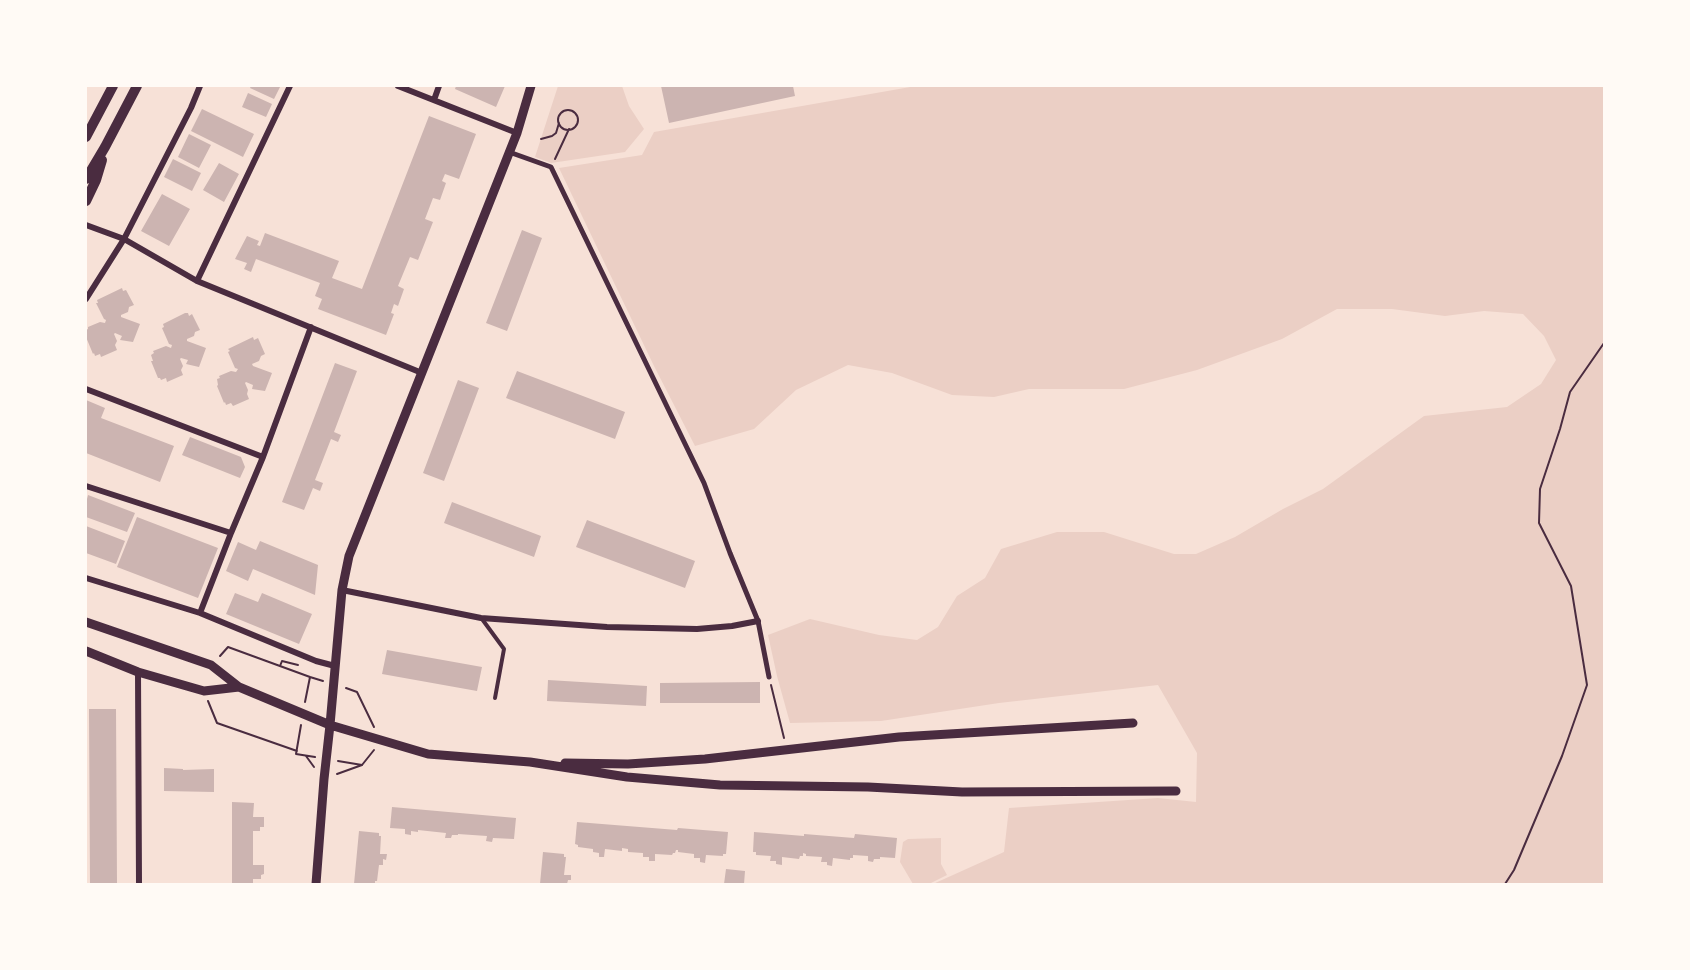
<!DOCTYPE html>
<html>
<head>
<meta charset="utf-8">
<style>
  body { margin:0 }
  #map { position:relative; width:1690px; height:970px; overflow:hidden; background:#f7e1d7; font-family:Karla,sans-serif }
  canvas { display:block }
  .frame { position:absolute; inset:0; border:87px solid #fffaf5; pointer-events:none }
</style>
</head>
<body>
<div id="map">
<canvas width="1690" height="970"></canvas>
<div class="frame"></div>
</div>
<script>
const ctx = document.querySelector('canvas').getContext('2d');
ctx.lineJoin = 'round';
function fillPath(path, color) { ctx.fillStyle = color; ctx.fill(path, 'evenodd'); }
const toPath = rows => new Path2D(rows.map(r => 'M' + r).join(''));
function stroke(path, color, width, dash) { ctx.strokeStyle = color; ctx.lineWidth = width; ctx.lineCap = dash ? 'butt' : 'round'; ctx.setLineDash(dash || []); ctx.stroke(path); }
fillPath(toPath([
  [558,86,622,86,629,106,644,129,625,152,551,163,535,157],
  [916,86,1604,86,1604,884,933,884,1004,852,1009,808,1158,798,1196,802,1197,753,1158,685,999,703,881,721,790,723,777,676,768,635,810,619,879,635,917,640,938,627,957,596,985,578,1001,549,1057,532,1104,532,1174,554,1196,554,1235,537,1283,509,1323,489,1424,416,1507,407,1541,384,1556,360,1544,336,1523,314,1484,311,1445,316,1392,309,1337,309,1282,339,1197,370,1124,389,1029,389,994,397,952,395,892,373,848,365,796,390,754,429,695,446,654,366,559,168,642,155,654,132],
  [941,838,941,864,947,875,929,884,913,884,900,862,903,842,908,839]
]), '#ebcfc5');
fillPath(toPath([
  [251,86,277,86,280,87,274,99,250,88],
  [456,86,505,86,496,107,455,89],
  [661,86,793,86,795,96,669,123],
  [248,93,272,104,266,117,242,107],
  [202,109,254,134,243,157,191,131],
  [429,116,476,134,459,179,445,174,442,181,446,183,440,200,433,198,425,219,433,222,418,260,410,257,398,286,404,289,398,306,394,304,391,313,394,314,386,335,318,309,322,299,315,296,320,283,256,259,251,272,244,269,247,263,235,259,247,236,259,241,257,245,260,246,265,233,339,261,332,278,362,289],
  [189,134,211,145,199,168,178,157],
  [173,159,201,173,192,191,164,177],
  [219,163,239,174,224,202,203,190],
  [162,194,190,209,169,246,141,231],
  [522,230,542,238,507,331,486,323],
  [122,288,123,291,126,290,134,305,129,307,128,312,121,315,121,317,140,324,133,342,120,340,122,336,115,333,114,334,117,341,115,345,117,350,101,357,100,354,95,356,94,353,93,354,86,337,87,336,86,330,88,329,88,327,100,322,105,323,106,320,104,319,96,303,98,303,97,300],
  [185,313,188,313,189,316,192,314,200,330,195,332,194,336,187,339,187,341,206,348,199,367,186,364,188,360,181,358,180,359,183,366,181,370,183,375,167,382,166,378,161,380,160,378,158,378,151,361,153,361,151,355,154,353,153,351,166,346,171,348,172,345,169,344,162,328,164,327,163,324],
  [253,337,254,340,258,338,265,354,261,356,259,361,252,364,253,366,272,373,265,391,252,389,253,385,246,382,245,383,248,390,247,394,249,399,233,406,231,403,226,405,225,402,224,403,217,386,218,385,217,379,220,378,219,376,231,371,236,372,238,369,235,368,228,352,230,351,228,349],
  [335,363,357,371,334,432,341,435,338,442,331,439,315,480,323,483,320,491,313,488,304,510,282,502],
  [517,371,625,412,615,439,506,398],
  [458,380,479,388,444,481,423,473],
  [86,400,105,408,101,418,174,446,160,482,86,453],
  [190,437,241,457,245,467,240,478,182,455],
  [88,495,135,513,127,532,86,517,86,503],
  [452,502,541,536,534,557,444,523],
  [137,517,218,548,198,598,117,567],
  [587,520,695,561,685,588,576,547],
  [86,526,125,541,116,564,86,553],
  [260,541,318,565,315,595,253,569,248,581,226,571,238,542,256,550],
  [235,593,258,602,262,593,312,614,299,644,226,614],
  [387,650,482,667,477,691,382,674],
  [548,680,647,686,646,706,547,701],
  [760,682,760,703,660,703,660,683],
  [89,709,116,709,117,884,90,884],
  [164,768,183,769,183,770,214,769,214,792,164,791],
  [232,802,254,803,253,817,264,817,264,827,260,827,260,831,253,831,253,865,264,865,264,874,261,875,261,879,253,879,253,884,232,884],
  [392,807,516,818,514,839,493,838,492,842,486,841,487,836,458,834,458,835,452,835,451,838,445,838,446,833,418,830,418,832,411,831,411,835,405,834,405,829,390,828],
  [577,822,677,830,678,828,728,832,726,854,723,854,723,856,706,855,705,863,700,862,700,858,694,858,694,854,678,852,678,850,676,850,675,853,673,853,672,855,655,854,655,861,649,861,649,857,643,857,643,853,628,852,628,849,622,848,622,851,605,849,604,857,599,857,599,853,593,852,593,849,578,847,578,845,575,844],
  [359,831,379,833,379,836,381,836,380,854,387,854,386,860,383,859,383,865,379,865,377,881,375,881,375,884,354,884],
  [754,832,804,836,804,834,854,838,855,834,897,838,895,858,880,857,880,859,874,859,873,862,868,861,868,856,853,855,853,858,850,858,850,860,833,858,832,866,827,865,827,862,821,862,822,857,806,856,806,854,803,853,803,856,800,856,799,859,782,857,782,865,776,864,776,861,770,861,771,856,756,855,756,852,753,852],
  [543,852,564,854,564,857,566,857,564,875,571,875,571,880,568,880,567,884,540,884],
  [726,869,745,871,744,884,724,884]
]), '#ccb4b1');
stroke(toPath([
  '558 120a10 10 0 1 1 20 0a10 10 0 1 1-20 0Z',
  [541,139,552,136,556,133,559,123],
  [555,159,569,129],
  [220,656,228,647,310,677],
  [280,666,282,661,298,665],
  [771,685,784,738],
  [346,688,357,692,374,727],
  [208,701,217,723,297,751],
  [305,702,310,677,323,681],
  [301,725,296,754,315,757],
  [306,756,314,767],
  [338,761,362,765],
  [337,774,362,765,374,750],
  [1505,884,1514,870,1562,756,1587,685,1571,586,1539,523,1540,489,1560,429,1570,392,1604,343]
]), '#4a2c40', 2);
stroke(toPath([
  [482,619,504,649,495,698]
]), '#4a2c40', 4);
stroke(toPath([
  [509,152,551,167,704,483,730,553,758,621,769,677]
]), '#4a2c40', 5);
stroke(toPath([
  [398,86,517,133],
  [434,100,439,86],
  [86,225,124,239,197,281,422,373],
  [197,281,290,86],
  [86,299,124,239,191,108,200,86],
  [86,389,263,457],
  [86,486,231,533],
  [86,578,200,613,316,661,335,666],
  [342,590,481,618,607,627,697,629,732,626,758,621],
  [200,613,231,533,263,457,311,327],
  [138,672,139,884]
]), '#4a2c40', 6);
stroke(toPath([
  [86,622,211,665,239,687,330,725,428,754,530,762,627,777,720,785,868,787,962,792,1176,791],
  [86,651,138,672,204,691,239,687],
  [565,763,628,764,705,759,899,737,1133,723],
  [316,884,324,779,330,725,342,590,349,556,517,133,531,86]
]), '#4a2c40', 9);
stroke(toPath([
  [86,137,113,86],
  [86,179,105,147,137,86],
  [86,201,96,180,102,160]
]), '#4a2c40', 10);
</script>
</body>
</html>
